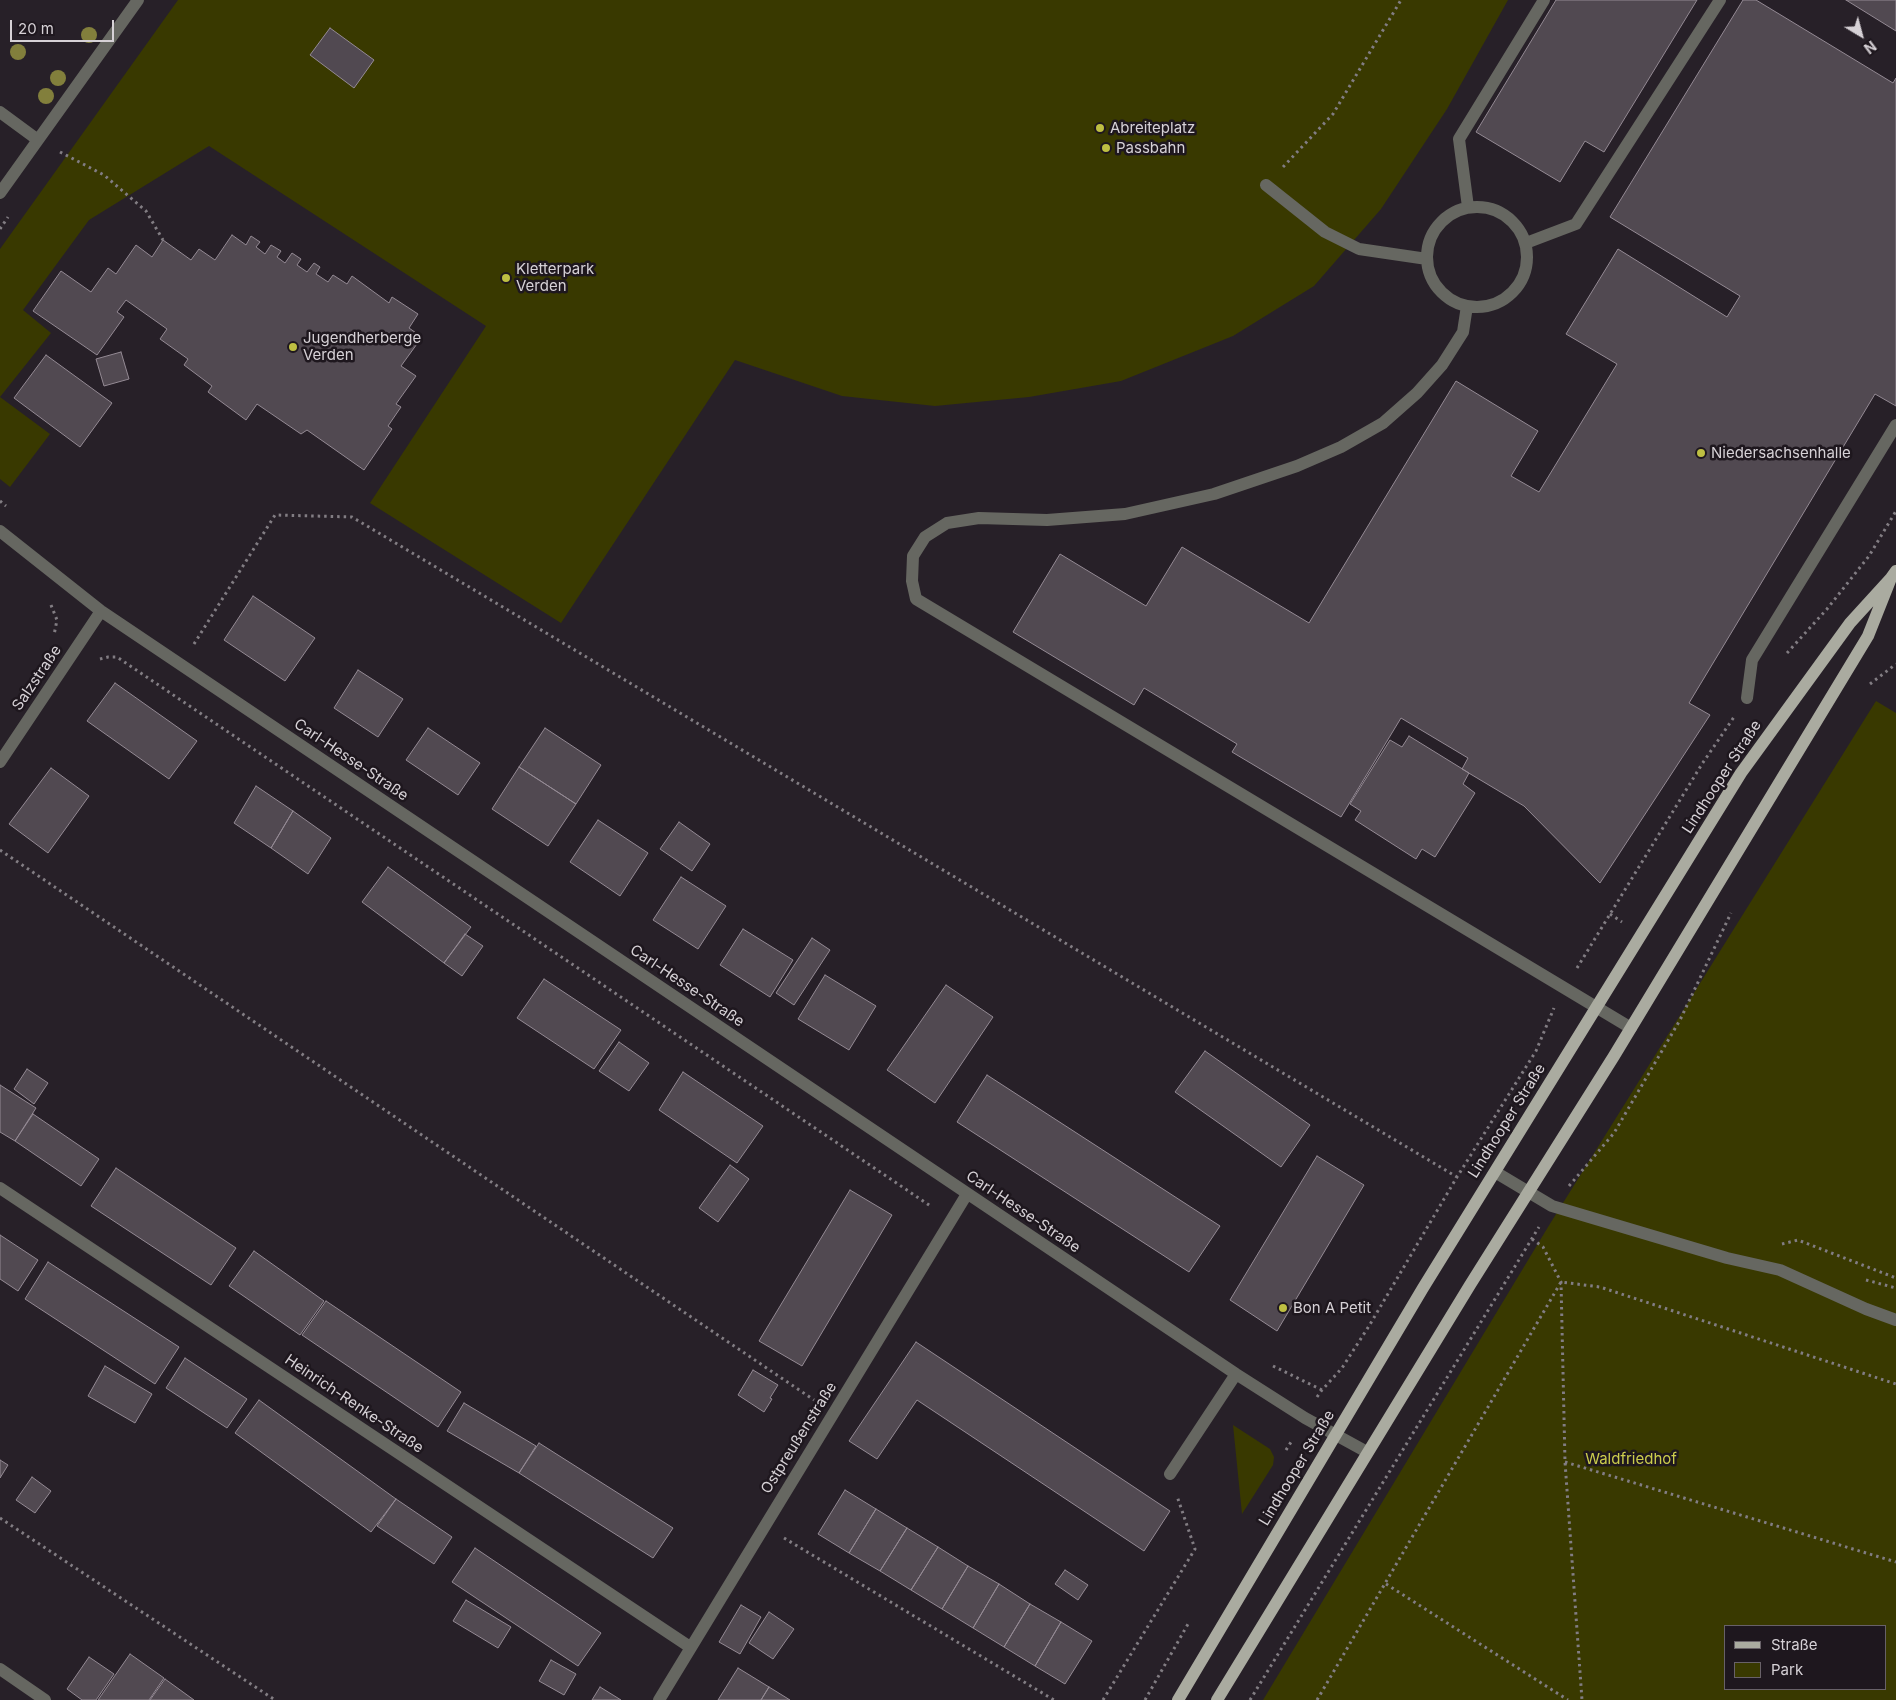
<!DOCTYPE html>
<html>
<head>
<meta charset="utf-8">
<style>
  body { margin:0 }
  #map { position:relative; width:1896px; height:1700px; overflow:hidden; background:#272028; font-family:Inter,sans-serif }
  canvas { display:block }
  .legend { position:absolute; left:1724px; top:1625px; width:162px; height:65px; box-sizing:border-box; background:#1e171e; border:1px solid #686168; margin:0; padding:6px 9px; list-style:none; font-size:15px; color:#d6d1d6 }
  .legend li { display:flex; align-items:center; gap:10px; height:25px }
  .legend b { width:25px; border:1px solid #686168 }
  .north { position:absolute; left:1836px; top:10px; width:50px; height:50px; -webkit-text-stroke:4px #1e171e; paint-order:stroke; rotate:143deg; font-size:14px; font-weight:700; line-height:20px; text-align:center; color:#d6d1d6 }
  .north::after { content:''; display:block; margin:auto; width:18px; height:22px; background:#d6d1d6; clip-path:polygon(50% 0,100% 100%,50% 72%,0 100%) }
  .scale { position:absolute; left:10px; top:20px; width:104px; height:22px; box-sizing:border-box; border:2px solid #d6d1d6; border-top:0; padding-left:6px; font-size:15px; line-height:18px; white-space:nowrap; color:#d6d1d6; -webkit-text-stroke:4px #1e171e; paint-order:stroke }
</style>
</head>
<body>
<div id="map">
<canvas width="1896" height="1700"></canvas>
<ul class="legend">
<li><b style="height:6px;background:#aaaba0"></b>Straße</li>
<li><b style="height:14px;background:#393900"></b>Park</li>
</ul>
<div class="north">N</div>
<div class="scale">20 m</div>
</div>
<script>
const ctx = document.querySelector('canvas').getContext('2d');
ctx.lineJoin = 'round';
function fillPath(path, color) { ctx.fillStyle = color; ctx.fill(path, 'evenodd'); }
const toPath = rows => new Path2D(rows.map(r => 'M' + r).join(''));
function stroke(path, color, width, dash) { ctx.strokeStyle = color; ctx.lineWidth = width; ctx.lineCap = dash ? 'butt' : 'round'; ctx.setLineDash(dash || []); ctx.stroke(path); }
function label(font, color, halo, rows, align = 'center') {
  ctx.font = font + ' Inter,sans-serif'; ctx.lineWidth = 5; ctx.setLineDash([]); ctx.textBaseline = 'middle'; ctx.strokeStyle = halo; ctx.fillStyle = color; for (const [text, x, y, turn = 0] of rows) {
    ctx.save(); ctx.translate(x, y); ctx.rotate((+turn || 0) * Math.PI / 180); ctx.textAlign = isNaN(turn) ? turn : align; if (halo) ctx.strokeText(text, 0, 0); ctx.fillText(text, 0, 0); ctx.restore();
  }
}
fillPath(toPath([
  [178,0,1508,0,1447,109,1381,209,1314,286,1233,336,1121,381,1029,397,935,406,842,396,735,360,561,623,370,503,486,326,209,146,89,220,23,310,51,333,0,397,50,434,10,487,0,479,0,249],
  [1876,701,1896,713,1896,1700,1263,1700,1548,1227],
  [1725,1626,1885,1626,1885,1689,1725,1689],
  [1233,1425,1270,1449,1274,1457,1273,1465,1242,1514]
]), '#393900');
const building = toPath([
  [1556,0,1697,0,1604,152,1585,141,1560,182,1476,132,1556,0],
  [1743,0,1756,0,1893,83,1896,78,1896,406,1875,394,1689,703,1710,715,1600,883,1524,806,1462,769,1468,758,1401,718,1341,817,1232,752,1237,744,1144,688,1134,705,1013,632,1060,554,1146,606,1182,547,1309,623,1456,381,1538,431,1511,476,1539,492,1617,364,1566,334,1618,249,1727,317,1740,296,1610,217,1743,0],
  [1846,0,1896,0,1896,31,1846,0],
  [330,28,374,60,354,88,310,55,330,28],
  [232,235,246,245,251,236,260,242,256,247,265,254,271,245,281,251,277,257,285,263,292,253,301,259,297,265,307,272,314,263,320,267,316,274,328,282,333,275,347,284,352,276,389,303,392,297,418,314,409,328,422,337,401,366,416,376,396,404,401,407,388,426,392,429,364,470,307,430,301,434,257,404,246,420,208,392,212,386,184,365,188,359,160,339,167,329,126,300,117,312,124,317,97,355,33,311,61,271,91,292,108,268,116,274,136,245,152,257,163,240,191,260,199,249,215,260,232,235],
  [121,352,129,379,104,386,96,359,121,352],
  [46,355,112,403,80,447,14,398,46,355],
  [253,596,315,638,285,681,224,640,253,596],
  [358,670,403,699,378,737,334,708,358,670],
  [115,683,197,741,169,779,87,721,115,683],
  [428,728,480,763,458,795,406,760,428,728],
  [545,728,601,765,576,804,519,767,545,728],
  [1409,736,1469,773,1463,784,1475,793,1435,857,1422,849,1416,859,1355,820,1361,811,1350,804,1390,740,1402,747,1409,736],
  [519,767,576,804,548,846,492,809,519,767],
  [51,768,89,796,48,853,9,824,51,768],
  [256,786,293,811,271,848,234,823,256,786],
  [293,811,331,838,308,874,271,848,293,811],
  [598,820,648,853,620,896,570,862,598,820],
  [679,822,710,844,692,871,660,849,679,822],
  [388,867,471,927,444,963,362,902,388,867],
  [681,877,726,906,698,949,653,920,681,877],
  [743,929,793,960,770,997,720,965,743,929],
  [465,934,483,946,462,976,444,963,465,934],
  [812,938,830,950,794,1005,776,993,812,938],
  [825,975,876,1006,849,1050,798,1019,825,975],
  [544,979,621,1030,594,1069,517,1018,544,979],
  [946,985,993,1017,935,1103,887,1070,946,985],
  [619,1042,649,1063,629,1091,599,1071,619,1042],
  [1205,1051,1310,1125,1281,1167,1175,1092,1205,1051],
  [27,1069,48,1083,34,1104,14,1089,27,1069],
  [683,1072,763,1126,737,1163,659,1110,683,1072],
  [987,1075,1220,1226,1189,1272,957,1122,987,1075],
  [0,1085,36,1108,15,1141,0,1132,0,1085],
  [33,1114,99,1159,81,1186,15,1141,33,1114],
  [1317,1156,1364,1185,1277,1331,1230,1300,1317,1156],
  [730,1165,749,1179,718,1222,699,1208,730,1165],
  [116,1168,236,1248,211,1285,91,1206,116,1168],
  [850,1190,892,1215,802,1366,759,1341,850,1190],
  [0,1235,38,1260,18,1291,0,1279,0,1235],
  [254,1251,324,1301,300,1335,229,1286,254,1251],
  [48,1262,179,1347,155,1384,25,1299,48,1262],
  [326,1301,461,1392,438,1427,302,1335,326,1301],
  [916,1342,1170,1511,1144,1551,917,1400,877,1459,849,1441,916,1342],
  [185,1358,247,1399,227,1428,166,1388,185,1358],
  [105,1366,152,1394,135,1423,88,1396,105,1366],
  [753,1370,778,1385,770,1398,772,1399,764,1412,738,1395,753,1370],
  [259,1400,396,1499,371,1532,235,1433,259,1400],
  [464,1403,536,1446,519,1473,447,1431,464,1403],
  [539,1443,673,1528,653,1558,519,1473,539,1443],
  [0,1460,8,1465,0,1478,0,1460],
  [32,1477,51,1491,35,1513,16,1500,32,1477],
  [845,1490,876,1509,849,1553,818,1534,845,1490],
  [396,1499,452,1537,434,1564,377,1526,396,1499],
  [876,1509,907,1528,880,1571,849,1553,876,1509],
  [907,1528,938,1547,911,1590,880,1571,907,1528],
  [938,1547,968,1566,942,1609,911,1590,938,1547],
  [475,1548,601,1633,578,1666,452,1582,475,1548],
  [968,1566,999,1584,973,1628,942,1609,968,1566],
  [1065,1570,1088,1585,1078,1600,1055,1584,1065,1570],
  [999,1584,1030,1604,1004,1647,973,1628,999,1584],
  [466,1600,511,1627,498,1648,453,1621,466,1600],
  [1030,1604,1061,1622,1035,1666,1004,1647,1030,1604],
  [741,1605,761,1617,740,1654,719,1642,741,1605],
  [769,1612,794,1629,773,1659,749,1643,769,1612],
  [1061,1622,1092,1641,1065,1684,1035,1666,1061,1622],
  [130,1654,164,1678,149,1700,98,1700,130,1654],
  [89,1657,114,1674,96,1700,82,1700,67,1689,89,1657],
  [551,1660,576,1674,564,1695,539,1681,551,1660],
  [738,1668,769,1687,761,1700,718,1700,738,1668],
  [165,1679,194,1700,150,1700,165,1679],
  [600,1687,621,1700,592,1700,600,1687],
  [769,1687,790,1700,761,1700,769,1687]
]);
fillPath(building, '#514951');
stroke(building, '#948a94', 1);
stroke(toPath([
  [60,152,104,175,146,211,163,240],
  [1283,167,1333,114,1401,0],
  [0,229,8,217],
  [0,501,6,506],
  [51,605,57,620,54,635],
  [194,644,275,515,352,517,1457,1177],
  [1787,653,1827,609,1869,556,1896,511],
  [100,659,108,657,117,657,932,1207],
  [1870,684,1896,664],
  [0,850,814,1400],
  [1610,914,1622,922],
  [1577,968,1702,764,1734,717],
  [1569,1186,1614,1133,1680,1020,1731,913],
  [1532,1239,1543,1247,1561,1282,1565,1462,1582,1700],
  [1782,1244,1798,1240,1896,1278],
  [1866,1280,1896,1288],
  [1273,1366,1322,1390],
  [1317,1397,1322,1390,1342,1368,1369,1326,1457,1177,1536,1051,1554,1008],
  [1286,1450,1293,1439],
  [1565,1462,1896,1562],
  [0,1518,275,1700],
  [784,1538,1054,1700],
  [1386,1584,1568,1700],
  [1103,1700,1195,1549,1177,1496],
  [1145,1700,1188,1624],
  [1250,1700,1539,1227],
  [1317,1700,1561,1282,1600,1287,1896,1384]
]), '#827d83', 3, [2.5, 4]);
stroke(toPath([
  [0,112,38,140],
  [1266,185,1325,232,1359,249,1427,259],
  [0,193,138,0],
  [1468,207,1459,139,1544,0],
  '1427 257a50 50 0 1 1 100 0a50 50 0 1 1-100 0Z',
  [1526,243,1576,224,1720,0],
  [1467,306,1463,332,1442,365,1417,393,1383,423,1341,447,1297,466,1214,494,1125,514,1047,520,979,518,947,523,925,537,913,556,912,581,916,599,1631,1028],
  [0,531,101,611,1236,1374,1305,1418,1367,1452],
  [1747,698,1752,660,1896,425],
  [0,762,101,611],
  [1495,1172,1552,1206,1727,1258,1780,1270,1866,1309,1896,1320],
  [0,1188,690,1647],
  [1170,1474,1236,1374],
  [0,1669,45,1700],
  [659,1700,967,1194]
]), '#666761', 12);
stroke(toPath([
  [1178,1700,1423,1288,1741,773,1850,623,1891,578],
  [1217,1700,1470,1285,1614,1056,1868,636,1891,578,1896,571]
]), '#aaaba0', 12);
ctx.fillStyle = '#827f3c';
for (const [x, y] of [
  [89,35],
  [18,52],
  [58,78],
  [46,96]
]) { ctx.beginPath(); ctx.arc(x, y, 8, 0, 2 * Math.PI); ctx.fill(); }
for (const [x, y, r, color] of [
  [1100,128,5,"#bebf42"],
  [1106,148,5,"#bebf42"],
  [506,278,5,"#bebf42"],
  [293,347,5,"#bebf42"],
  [1701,453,5,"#bebf42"],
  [1283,1308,5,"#bebf42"]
]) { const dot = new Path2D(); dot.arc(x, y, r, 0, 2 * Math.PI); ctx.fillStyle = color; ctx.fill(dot); stroke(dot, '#1e171e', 2); }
label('15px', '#d6d1d6', '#1e171e', [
  ["Abreiteplatz",1110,128],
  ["Passbahn",1116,148],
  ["Kletterpark",516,269],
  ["Verden",516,286],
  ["Jugendherberge",303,338],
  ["Verden",303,355],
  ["Niedersachsenhalle",1711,453],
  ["Bon A Petit",1293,1308]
], 'left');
label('15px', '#d6d1d6', '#1e171e', [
  ["Salzstraße",37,678,-56],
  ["Carl-Hesse-Straße",351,760,34],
  ["Lindhooper Straße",1722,777,-57],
  ["Carl-Hesse-Straße",687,986,34],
  ["Lindhooper Straße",1507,1121,-58],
  ["Carl-Hesse-Straße",1023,1212,34],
  ["Heinrich-Renke-Straße",354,1404,34],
  ["Ostpreußenstraße",799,1438,-58],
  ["Lindhooper Straße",1297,1468,-59]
]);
label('15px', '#cccd4d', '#1e171e', [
  ["Waldfriedhof",1631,1459]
]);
</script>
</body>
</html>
